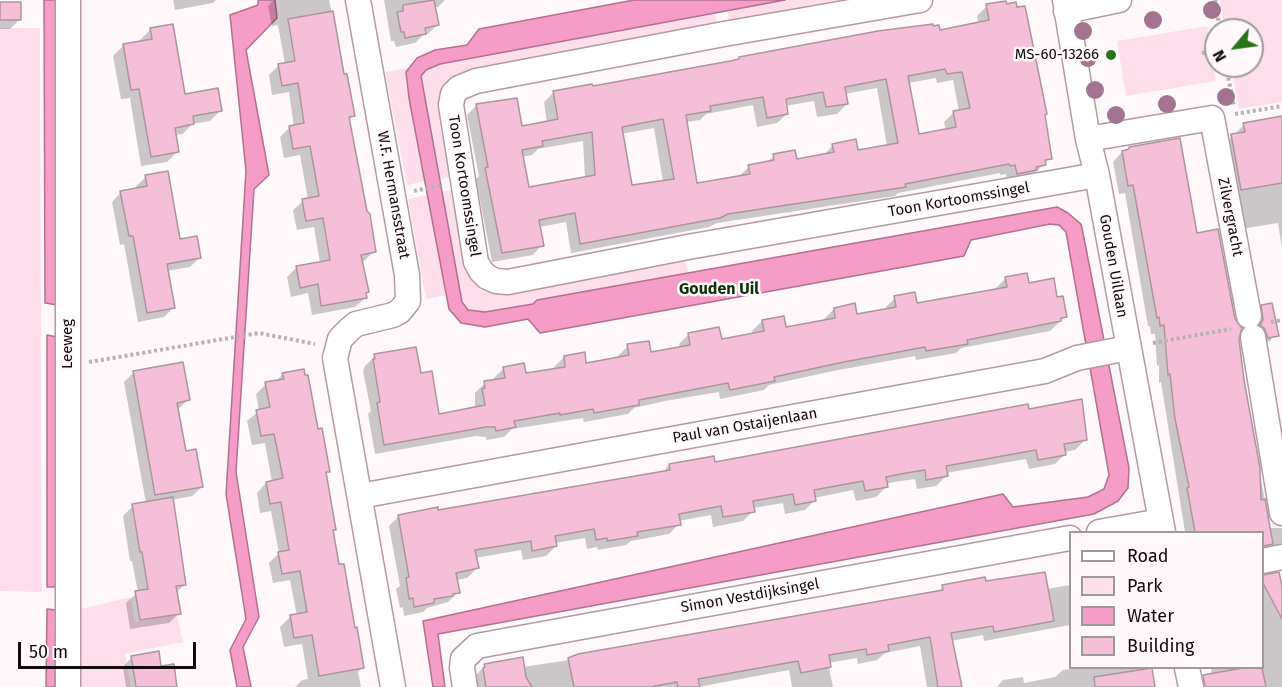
<!DOCTYPE html>
<html>
<head>
<meta charset="utf-8">
<style>
  body { margin:0 }
  #map { position:relative; width:1282px; height:687px; overflow:hidden; background:#fef8fb; font-family:"Fira Sans",sans-serif }
  canvas { display:block }
  .legend { position:absolute; left:1069px; top:531px; width:195px; height:138px; box-sizing:border-box; background:#fef8fb; border:2px solid #a0999c; margin:0; padding:8px 10px; list-style:none; font-size:18px; color:#120b0e }
  .legend li { display:flex; align-items:center; gap:12px; height:30px }
  .legend b { width:30px; border:2px solid #a0999c }
  .north { position:absolute; left:1204px; top:18px; width:60px; height:60px; box-sizing:border-box; background:#fef8fb; border:2px solid #a0999c; border-radius:50%; rotate:241deg; font-size:16px; font-weight:700; line-height:24px; text-align:center; color:#120b0e }
  .north::after { content:''; display:block; margin:auto; width:21px; height:27px; background:#297419; clip-path:polygon(50% 0,100% 100%,50% 72%,0 100%) }
  .scale { position:absolute; left:18px; top:642px; width:178px; height:27px; box-sizing:border-box; border:3px solid #120b0e; border-top:0; padding-left:8px; font-size:18px; line-height:21px; white-space:nowrap; color:#120b0e; -webkit-text-stroke:4px #fef8fb; paint-order:stroke }
</style>
</head>
<body>
<div id="map">
<canvas width="1282" height="687"></canvas>
<ul class="legend">
<li><b style="height:8px;background:#fff"></b>Road</li>
<li><b style="height:16px;background:#ffdeec"></b>Park</li>
<li><b style="height:16px;background:#f59dc6"></b>Water</li>
<li><b style="height:16px;background:#f5bfd7"></b>Building</li>
</ul>
<div class="north">N</div>
<div class="scale">50 m</div>
</div>
<script>
const ctx = document.querySelector('canvas').getContext('2d');
ctx.lineJoin = 'round';
function fillPath(path, color) { ctx.fillStyle = color; ctx.fill(path, 'evenodd'); }
const toPath = rows => new Path2D(rows.map(r => 'M' + r).join(''));
function stroke(path, color, width, dash) { ctx.strokeStyle = color; ctx.lineWidth = width; ctx.lineCap = dash ? 'butt' : 'round'; ctx.setLineDash(dash || []); ctx.stroke(path); }
function label(font, color, halo, rows, align = 'center') {
  ctx.font = font + ' "Fira Sans",sans-serif'; ctx.lineWidth = 5; ctx.setLineDash([]); ctx.textBaseline = 'middle'; ctx.strokeStyle = halo; ctx.fillStyle = color; for (const [text, x, y, turn = 0] of rows) {
    ctx.save(); ctx.translate(x, y); ctx.rotate((+turn || 0) * Math.PI / 180); ctx.textAlign = isNaN(turn) ? turn : align; if (halo) ctx.strokeText(text, 0, 0); ctx.fillText(text, 0, 0); ctx.restore();
  }
}
fillPath(toPath([
  [784,0,879,0,729,26,728,11],
  [1220,0,1282,0,1282,102,1239,109,1231,66,1252,66,1252,30,1225,30],
  [715,13,718,28,441,97,439,111,452,177,439,179,424,96,421,76,426,70,440,64],
  [1207,26,1216,81,1126,96,1117,41],
  [0,28,40,28,42,592,0,591],
  [409,68,406,72,409,98,425,181,407,185,385,72],
  [453,190,477,283,685,259,688,273,537,300,533,304,485,312,468,310,462,302,441,192],
  [428,195,446,295,426,299,408,199],
  [131,597,135,622,177,615,183,642,125,654,131,687,76,687,77,610]
]), '#ffdeec');
const water = toPath([
  [44,0,60,0,58,305,45,303,44,0],
  [258,0,275,0,277,18,246,50,269,175,254,189,236,472,259,617,243,647,251,687,237,687,230,650,246,619,226,494,246,171,230,15,258,5,258,0],
  [634,0,785,0,440,64,426,70,421,76,462,302,468,310,485,312,533,304,537,300,1057,207,1068,213,1081,224,1083,233,1129,468,1128,488,1118,501,1094,514,438,634,445,687,433,687,423,621,1003,494,1013,507,1088,497,1104,489,1109,475,1066,232,1059,225,1050,224,971,240,964,256,540,333,528,319,485,327,461,323,449,309,409,98,406,72,417,58,435,50,467,45,479,29,634,0],
  [47,335,57,337,56,587,47,587,47,335],
  [47,609,56,610,55,687,46,687,47,609]
]);
fillPath(water, '#f59dc6');
stroke(water, '#b1718f', 1.5);
fillPath(toPath([
  [173,0,216,0,213,3,175,10],
  [274,0,329,0,353,116,348,121,374,251,364,261,361,262,367,292,364,295,365,298,355,307,312,315,308,293,291,297,287,277,297,267,320,263,314,227,297,230,295,221,293,210,303,201,308,200,300,155,284,158,280,137,290,127,294,127,289,92,272,95,269,75,279,65,285,64,278,25,272,26,268,6],
  [384,0,445,0,438,7,434,7,437,25,428,34,423,35,415,43,396,47,394,41,391,41],
  [0,3,20,19,10,29,0,29],
  [987,6,1043,116,1050,158,1034,174,1007,182,1006,174,1000,175,1000,173,898,193,895,196,717,223,709,227,571,253,566,222,539,227,542,245,533,255,492,262,476,179,479,176,467,115,477,105,521,127,547,123,544,102,554,92,979,24,977,16],
  [936,78,937,83,953,80,959,111,954,112,944,122,946,131,918,136,908,83],
  [877,88,887,146,857,152,833,145,824,155,795,161,774,156,766,163,749,167,739,176,696,185,686,122,700,120,706,114,753,105,757,127,777,123,787,114,785,106,814,101,817,117,837,114,846,105,844,94],
  [654,128,663,182,631,187,621,134],
  [583,141,585,178,527,189,522,157,532,155,538,149],
  [150,30,184,96,220,111,210,121,192,124,183,134,175,135,177,152,167,162,141,166,130,98,121,99,113,56,123,46,141,43,140,40],
  [1282,118,1282,249,1278,223,1235,230,1221,147,1244,125],
  [1122,152,1196,235,1237,339,1243,381,1270,528,1282,528,1282,551,1262,554,1262,532,1185,532,1161,382,1159,383,1159,365,1157,366,1155,334,1151,334,1150,326,1148,326,1125,193,1119,194,1113,162],
  [146,177,179,241,199,258,190,267,167,271,173,308,164,317,138,322,124,244,120,245,112,202,121,192,137,189,136,186],
  [1006,278,1028,284,1056,298,1066,316,1050,331,961,348,956,353,916,360,915,356,833,371,769,385,764,390,720,399,719,392,665,401,634,408,628,414,584,422,583,418,512,429,504,437,486,440,486,437,476,436,375,454,368,414,371,411,363,371,365,366,375,356,420,374,438,416,475,408,475,393,485,383,494,381,494,378,504,368,525,375,555,370,554,367,564,357,585,364,618,359,618,356,628,346,650,354,680,348,679,344,689,334,721,340,753,334,752,331,762,321,785,329,825,321,824,319,834,309,856,316,885,310,885,308,895,298,916,305,996,291,996,288],
  [1262,306,1274,336,1270,341,1263,342,1256,330,1258,326,1257,311],
  [134,372,188,400,177,410,184,452,202,487,192,496,171,500,185,584,176,593,179,613,169,623,130,629,126,603,138,592,132,561,130,561,123,516,133,506,146,503,124,382],
  [283,374,317,431,328,471,325,475,334,529,332,532,338,566,363,667,358,672,361,687,295,687,302,680,308,679,302,644,284,647,280,627,290,617,297,616,290,580,273,583,269,563,279,553,271,511,260,513,257,493,266,483,272,482,265,443,252,445,247,421,259,411,256,394,266,384,275,382],
  [1028,411,1085,440,1075,450,1064,452,1065,454,1055,464,1029,469,1026,459,946,473,946,476,936,486,917,489,915,479,894,482,886,484,886,487,876,497,856,501,853,490,814,498,815,500,805,510,785,514,783,503,753,508,753,511,743,521,713,527,711,515,678,521,679,524,669,534,631,541,626,545,598,550,597,547,587,549,585,538,555,543,556,546,546,556,523,560,521,550,475,558,477,568,467,578,456,580,458,592,448,602,427,608,423,612,404,616,403,607,400,608,396,589,400,586,389,526,399,516,437,512,662,473,669,465,714,464],
  [1278,574,1282,592,1282,687,1214,687,1211,668,1262,668,1262,575],
  [984,583,1047,589,1070,585,1070,625,984,641,983,635,951,641,961,687,927,687,920,646,885,653,877,660,858,664,857,658,828,663,833,687,792,687,789,670,698,687,475,687,475,676,485,666,523,667,569,660,938,592,943,587],
  [132,657,176,687,126,687,123,667],
  [1075,668,1151,668,1155,687,997,687,1003,680,1023,677,1024,683,1055,677,1063,670]
]), '#0003');
const building = toPath([
  [434,0,439,25,425,28,426,34,405,38,404,32,401,32,397,12,403,11,403,5,434,0],
  [1006,1,1007,4,1016,2,1017,7,1025,6,1047,114,1045,115,1052,159,1045,160,1046,165,1036,167,1037,170,1017,174,1015,165,1010,166,1009,164,905,184,906,187,728,214,720,218,580,244,575,213,539,220,544,246,502,253,485,168,488,167,476,104,517,98,522,126,558,119,553,91,592,84,593,86,730,61,739,59,739,57,878,31,933,24,933,26,939,25,940,30,989,20,986,4,1006,1],
  [945,69,947,74,962,72,970,108,953,111,956,127,919,134,908,76,945,69],
  [886,79,898,143,858,150,856,139,832,144,834,152,797,159,795,150,773,154,774,160,748,165,750,174,697,183,686,115,711,111,710,106,763,97,767,118,788,114,786,99,823,92,826,107,848,104,845,87,886,79],
  [663,119,674,179,632,185,622,127,663,119],
  [592,132,595,175,529,187,522,150,543,146,542,141,592,132],
  [0,2,21,2,21,20,0,20,0,2],
  [333,11,344,74,347,74,355,116,349,117,367,211,370,214,376,252,361,255,369,292,366,293,367,298,321,306,318,284,300,288,296,266,330,260,323,218,306,221,304,211,302,199,319,196,310,146,293,149,289,126,304,123,298,83,282,86,278,64,295,61,288,19,333,11],
  [173,24,185,94,218,88,222,111,193,116,194,124,175,128,179,152,151,157,139,89,131,90,123,44,152,39,150,28,173,24],
  [1282,116,1282,183,1241,190,1231,134,1245,132,1243,123,1282,116],
  [1180,138,1197,233,1218,229,1235,319,1242,328,1239,339,1244,380,1260,468,1261,500,1265,499,1273,544,1263,546,1263,532,1195,532,1187,488,1189,487,1175,419,1170,374,1168,375,1164,325,1160,326,1159,317,1157,318,1133,185,1128,186,1122,151,1129,149,1129,147,1180,138],
  [168,171,180,239,197,236,201,258,167,264,175,308,147,313,133,236,129,236,120,191,147,186,145,175,168,171],
  [1027,273,1029,283,1054,278,1057,297,1063,296,1067,317,1061,318,1061,321,967,340,968,344,926,351,925,347,844,362,774,377,775,381,730,390,728,383,639,400,639,405,594,413,593,409,560,415,560,413,514,421,516,427,496,431,495,427,486,427,384,445,377,403,380,402,373,359,375,359,374,354,416,347,421,373,432,371,439,414,485,405,482,389,485,388,484,381,505,378,503,367,524,363,526,373,565,367,564,356,585,352,586,363,608,359,629,355,627,344,649,341,651,352,690,345,688,333,719,327,722,339,764,331,762,320,784,316,786,327,835,318,834,308,855,303,857,314,896,307,894,296,915,292,917,303,1007,287,1005,277,1027,273],
  [1272,303,1279,336,1268,338,1264,328,1260,325,1263,320,1261,305,1272,303],
  [183,362,190,400,177,403,186,451,196,449,203,487,155,495,133,371,183,362],
  [304,369,305,375,308,375,318,429,322,428,330,472,326,472,336,530,333,530,339,564,344,564,355,628,357,627,364,668,319,676,312,635,294,638,290,615,307,612,300,571,282,574,278,552,289,550,281,502,270,504,266,482,283,478,274,434,261,436,256,410,270,407,265,382,284,379,282,373,304,369],
  [1082,399,1087,440,1064,444,1066,455,1038,460,1036,450,946,466,948,476,926,480,925,470,906,473,886,477,888,487,865,491,863,481,814,490,816,501,795,505,793,494,753,501,755,512,723,517,721,506,679,514,681,525,637,532,638,536,607,541,607,538,596,540,594,529,555,536,557,546,532,551,531,541,475,550,479,568,456,573,460,593,453,594,453,596,434,599,434,603,414,607,413,598,409,599,406,578,409,577,398,515,438,507,438,510,670,470,669,464,714,456,715,462,1028,404,1029,409,1082,399],
  [173,497,186,585,176,586,181,614,140,620,135,591,148,589,142,552,140,552,132,504,173,497],
  [1045,572,1054,621,994,632,993,626,951,633,962,687,938,687,930,637,888,645,889,651,867,655,866,649,829,655,831,667,801,673,798,661,698,679,700,687,678,687,677,682,650,687,574,687,568,658,578,654,943,590,942,585,985,577,986,581,1045,572],
  [1279,572,1282,586,1282,619,1263,583,1263,575,1279,572],
  [159,651,161,666,174,664,177,687,136,687,131,656,159,651],
  [523,657,526,677,532,687,486,687,483,668,485,667,484,664,523,657],
  [1152,668,1155,687,1095,687,1094,677,1152,668],
  [1243,668,1262,668,1266,687,1205,687,1203,675,1243,668]
]);
fillPath(building, '#f5bfd7');
stroke(building, '#ac959f', 1.5);
const minor = toPath([
  [68,0,68,687],
  [358,0,407,275,408,301,400,311,393,315,356,324,350,329,340,339,335,358,393,687],
  [920,0,724,34,476,81,459,88,453,94,451,105,476,262,481,271,487,277,496,281,508,282,688,247,1097,175],
  [1065,0,1088,139,1097,175,1163,532],
  [1066,11,1119,0],
  [1088,139,1212,118,1249,316],
  [1253,337,1282,513],
  [360,496,1045,371,1077,358,1128,348],
  [1099,532,1161,521],
  [1262,561,1282,557],
  [1187,668,1191,687],
  [465,687,462,668,463,659,477,646,1070,538]
]);
stroke(minor, '#b29aa4', 27);
stroke(toPath([
  [1215,0,1220,30],
  [1202,53,1216,51],
  [1226,66,1234,107],
  [1235,114,1282,106],
  [414,191,442,185],
  [1271,322,1282,320],
  [1153,343,1231,329],
  [89,362,259,333,315,344]
]), '#b7b1b4', 4, [3, 3]);
stroke(minor, '#fff', 24);
ctx.fillStyle = '#a2748f';
for (const [x, y] of [
  [1212,10],
  [1153,20],
  [1083,31],
  [1088,58],
  [1095,90],
  [1226,97],
  [1167,104],
  [1116,115]
]) { ctx.beginPath(); ctx.arc(x, y, 9, 0, 2 * Math.PI); ctx.fill(); }
for (const [x, y, r, color] of [
  [1111,55,6,"#297419"]
]) { const dot = new Path2D(); dot.arc(x, y, r, 0, 2 * Math.PI); ctx.fillStyle = color; ctx.fill(dot); stroke(dot, '#fef8fb', 2); }
label('15px', '#120b0e', '#fef8fb', [
  ["MS-60-13266",1099,55]
], 'right');
label('15px', '#120b0e', '#fef8fb', [
  ["Toon Kortoomssingel",464,186,81],
  ["W.F. Hermansstraat",393,195,80],
  ["Toon Kortoomssingel",959,200,-10],
  ["Zilvergracht",1230,217,79],
  ["Gouden Uillaan",1113,266,80],
  ["Leeweg",68,344,-90],
  ["Paul van Ostaijenlaan",745,426,-10],
  ["Simon Vestdijksingel",750,596,-10]
]);
label('bold 16px', '#0e3207', '#fef8fb', [
  ["Gouden Uil",719,290]
]);
</script>
</body>
</html>
